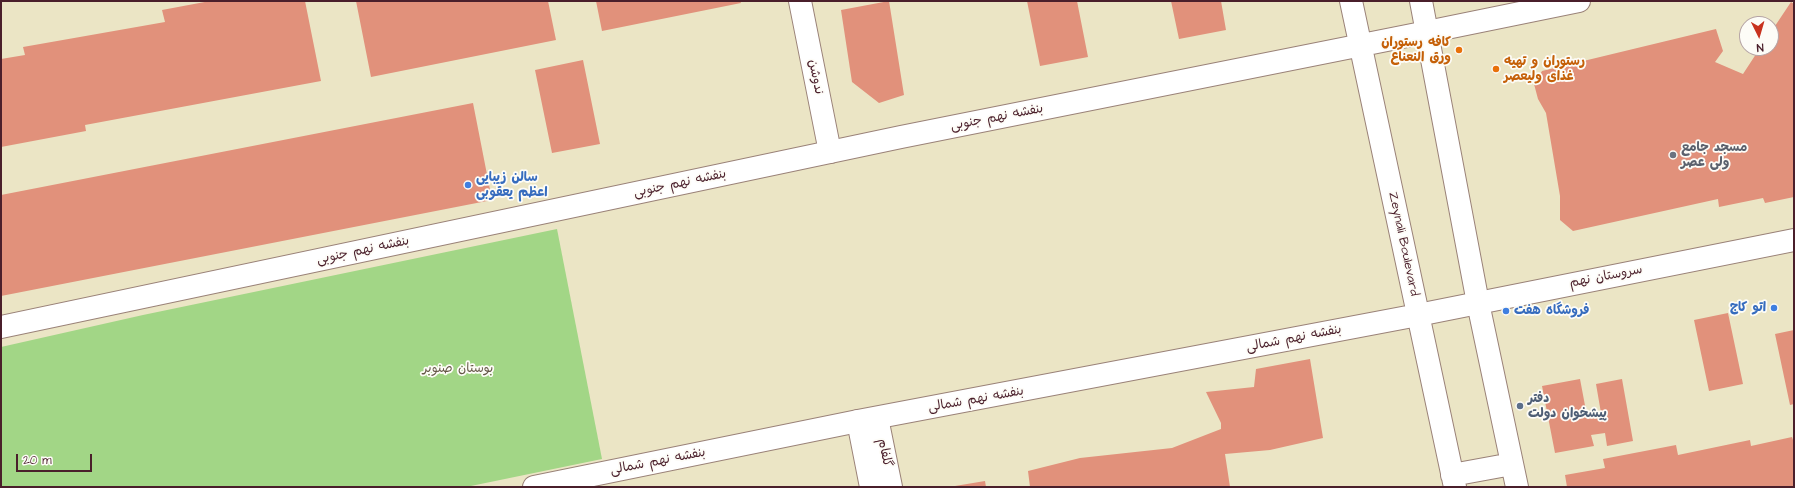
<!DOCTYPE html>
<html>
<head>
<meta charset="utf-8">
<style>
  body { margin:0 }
  #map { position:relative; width:1795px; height:488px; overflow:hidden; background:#ebe5c5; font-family:"Architects Daughter",sans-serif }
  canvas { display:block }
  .frame { position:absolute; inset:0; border:2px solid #4a1f2b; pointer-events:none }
  .north { position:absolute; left:1739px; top:16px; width:40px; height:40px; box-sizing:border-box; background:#fdfcf7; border:1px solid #b5a4a5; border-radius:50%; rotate:175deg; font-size:11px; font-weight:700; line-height:16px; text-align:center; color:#4a1f2b }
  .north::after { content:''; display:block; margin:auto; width:14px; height:18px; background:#c8321e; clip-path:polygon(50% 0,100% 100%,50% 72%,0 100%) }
  .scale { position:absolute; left:16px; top:454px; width:76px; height:18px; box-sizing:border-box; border:2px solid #4a1f2b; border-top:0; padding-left:5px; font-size:12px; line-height:14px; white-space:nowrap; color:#4a1f2b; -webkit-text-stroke:3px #fdfcf7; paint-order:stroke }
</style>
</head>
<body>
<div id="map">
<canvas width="1795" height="488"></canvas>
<div class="frame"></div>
<div class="north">N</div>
<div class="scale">20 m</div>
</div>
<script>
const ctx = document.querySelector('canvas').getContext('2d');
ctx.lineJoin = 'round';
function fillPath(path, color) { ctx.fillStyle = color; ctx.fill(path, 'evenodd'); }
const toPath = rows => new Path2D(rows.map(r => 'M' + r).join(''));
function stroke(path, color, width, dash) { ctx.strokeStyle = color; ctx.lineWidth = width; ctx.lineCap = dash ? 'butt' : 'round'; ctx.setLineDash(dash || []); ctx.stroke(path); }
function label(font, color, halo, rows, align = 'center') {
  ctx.font = font + ' "Architects Daughter","Playpen Sans Arabic",sans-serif'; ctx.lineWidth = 3.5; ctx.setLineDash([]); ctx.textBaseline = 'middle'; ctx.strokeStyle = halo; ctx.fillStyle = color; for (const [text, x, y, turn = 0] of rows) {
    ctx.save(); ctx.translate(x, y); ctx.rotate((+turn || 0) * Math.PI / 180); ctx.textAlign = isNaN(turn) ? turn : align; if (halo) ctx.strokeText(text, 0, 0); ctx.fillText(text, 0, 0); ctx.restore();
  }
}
fillPath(toPath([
  [557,229,602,459,466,487,1,487,1,347,143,315]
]), '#a2d686');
fillPath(toPath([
  [210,1,305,1,321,81,85,125,86,131,1,147,1,59,25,55,23,47,165,22,162,10],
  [356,1,548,1,556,40,371,77],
  [596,1,740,1,741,3,602,31],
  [889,1,904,95,879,103,852,82,841,10],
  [1027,1,1077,1,1088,57,1040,66],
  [1171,1,1221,1,1226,30,1179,39],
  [1791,2,1794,4,1794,197,1765,203,1763,198,1719,207,1718,199,1573,231,1560,220,1560,196,1546,113,1538,99,1534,84,1542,71,1716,29,1723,51,1715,62,1743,74,1760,48,1771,48,1771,32],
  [583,60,600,144,552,153,535,70],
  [473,103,492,200,1,296,1,195],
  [1728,313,1743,384,1709,391,1694,320],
  [1794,330,1794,404,1790,405,1775,334],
  [1310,359,1323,438,1270,450,1225,454,1230,487,1030,487,1028,471,1080,458,1172,448,1221,429,1221,423,1206,392,1254,387,1256,369],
  [1580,379,1587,416,1601,413,1596,384,1622,379,1633,441,1607,446,1605,433,1591,435,1594,446,1555,453,1542,386],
  [1792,437,1794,443,1794,487,1567,487,1565,475,1605,468,1603,459,1676,445,1678,455,1750,440,1751,446],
  [985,481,986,487,955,487,955,486]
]), '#e1917b');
const minor = toPath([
  [800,1,830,152],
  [1427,32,1579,1],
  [1418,315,1794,240],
  [877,418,891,487],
  [858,421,871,487]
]);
const major = toPath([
  [1351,1,1455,487],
  [1421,1,1478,303,1517,487],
  [1,327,901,137,1427,32],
  [1452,475,1512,464],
  [534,487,858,421,1418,315]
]);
stroke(minor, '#9a8278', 24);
stroke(major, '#9a8278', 24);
stroke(minor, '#fff', 22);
stroke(major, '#fff', 22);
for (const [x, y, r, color] of [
  [1459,50,4,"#e8710a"],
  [1496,69,4,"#e8710a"],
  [1673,155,4,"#6b7280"],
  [468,185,4,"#3f7fe0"],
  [1774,308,4,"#3f7fe0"],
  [1506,311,4,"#3f7fe0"],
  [1520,406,4,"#5c6f8a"]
]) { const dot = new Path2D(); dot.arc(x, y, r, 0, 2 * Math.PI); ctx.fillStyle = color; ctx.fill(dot); stroke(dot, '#fdfcf7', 1.5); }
label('bold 13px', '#c56008', '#fdfcf7', [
  ["کافه رستوران",1451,43],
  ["ورق النعناع",1451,58],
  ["رستوران و تهیه",1504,62,"left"],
  ["غذای ولیعصر",1504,77,"left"]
], 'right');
label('13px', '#4a1f2b', '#fdfcf7', [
  ["ندوشن",815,77,79],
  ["بنفشه نهم جنوبی",997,118,-11],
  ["بنفشه نهم جنوبی",680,184,-12],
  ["Zeynali Boulevard",1403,244,78],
  ["بنفشه نهم جنوبی",363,251,-12],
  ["سروستان نهم",1606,277,-11],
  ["بنفشه نهم شمالی",1294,339,-11],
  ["بنفشه نهم شمالی",976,400,-10],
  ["گلفام",884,453,79],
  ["بنفشه نهم شمالی",658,462,-11]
]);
label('bold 13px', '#5b616d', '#fdfcf7', [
  ["مسجد جامع",1681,148],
  ["ولی عصر",1681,163]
], 'left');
label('bold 13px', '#366cbe', '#fdfcf7', [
  ["سالن زیبایی",476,178],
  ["اعظم یعقوبی",476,193],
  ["اتو کاج",1766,308,"right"],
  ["فروشگاه هفت",1514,311]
], 'left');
label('13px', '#645646', '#fdfcf7', [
  ["بوستان صنوبر",458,369]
]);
label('bold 13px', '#4e5e75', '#fdfcf7', [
  ["دفتر",1528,399],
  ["پیشخوان دولت",1528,414]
], 'left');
</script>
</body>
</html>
